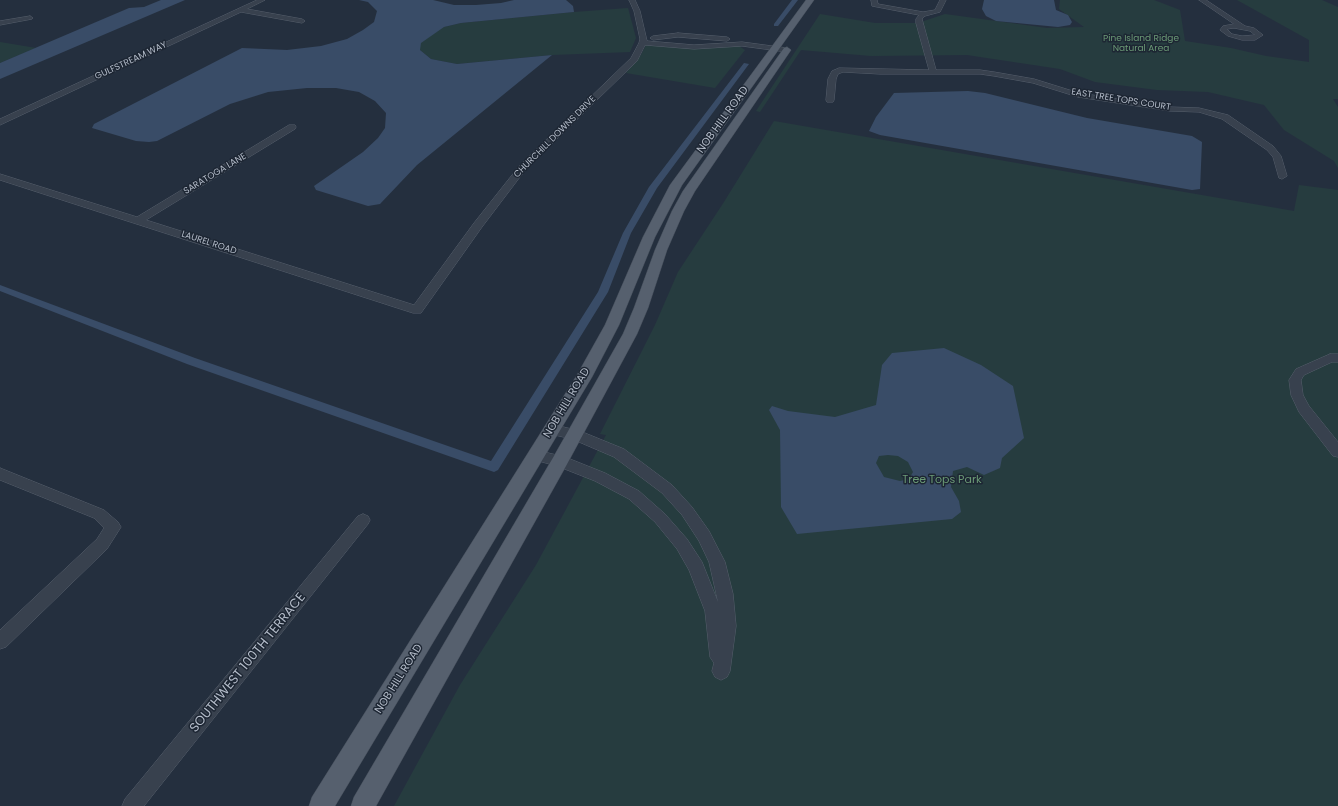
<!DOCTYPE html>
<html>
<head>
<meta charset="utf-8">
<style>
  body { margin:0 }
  canvas { display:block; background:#242f3e }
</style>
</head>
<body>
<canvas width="1338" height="806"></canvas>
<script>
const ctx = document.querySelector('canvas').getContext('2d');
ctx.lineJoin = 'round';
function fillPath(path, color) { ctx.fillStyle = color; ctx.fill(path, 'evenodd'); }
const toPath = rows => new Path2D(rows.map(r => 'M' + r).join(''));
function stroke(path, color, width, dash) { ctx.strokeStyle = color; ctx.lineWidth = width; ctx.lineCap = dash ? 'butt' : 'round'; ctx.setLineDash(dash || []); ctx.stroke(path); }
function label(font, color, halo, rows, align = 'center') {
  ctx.font = font + ' Poppins,sans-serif'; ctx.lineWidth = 3; ctx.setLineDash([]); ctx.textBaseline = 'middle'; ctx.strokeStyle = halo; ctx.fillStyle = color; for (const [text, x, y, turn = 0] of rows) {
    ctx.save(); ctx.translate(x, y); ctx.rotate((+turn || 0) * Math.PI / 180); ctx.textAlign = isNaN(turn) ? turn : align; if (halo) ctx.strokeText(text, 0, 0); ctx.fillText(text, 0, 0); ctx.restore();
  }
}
fillPath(toPath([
  [1060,0,1154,0,1180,10,1185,41,1231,48,1266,56,1309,62,1309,40,1237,0,1322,0,1338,7,1338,99,1333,99,1338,107,1338,168,1334,161,1284,130,1264,105,1208,92,1157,90,1095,82,1060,69,967,55,871,56,801,50,760,112,756,111,820,14,875,23,918,23,945,14,1047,28,1084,27,1059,9],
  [628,8,636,38,630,52,552,55,457,64,431,59,420,50,420,43,431,35,444,27,461,23,574,12],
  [0,42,36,48,0,63],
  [646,45,661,45,699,49,739,46,745,50,715,88,626,73,641,55],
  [774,121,1294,211,1299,185,1338,190,1338,806,394,806,460,685,536,565,606,435,600,434,655,325,678,272,724,202]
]), '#263c3f');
fillPath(toPath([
  [161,0,185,0,0,79,0,63,129,8,144,7],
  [359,0,433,0,454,5,476,5,501,3,514,0,566,0,573,6,574,12,461,23,444,27,421,43,420,50,431,59,457,64,552,55,417,165,380,204,368,206,316,190,314,186,363,152,378,138,385,128,386,113,375,101,359,92,336,88,307,88,268,92,230,104,157,141,149,142,136,141,92,128,94,124,242,48,287,50,321,46,347,39,363,30,374,22,377,11,368,2],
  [984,0,1054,0,1056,10,1068,15,1072,22,1070,25,1058,27,996,21,986,16,982,9],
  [968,91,985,93,1087,118,1192,136,1202,142,1200,189,1192,190,880,135,869,131,876,117,894,93],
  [944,348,981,365,1013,386,1024,438,1002,458,1000,468,984,475,967,467,953,471,951,487,959,501,961,512,952,519,797,534,781,507,780,430,769,410,772,406,788,411,835,417,876,405,882,365,892,353],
  [888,455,898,456,908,462,913,472,909,479,900,481,884,477,876,463,879,456]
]), '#394c67');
fillPath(toPath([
  [792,0,798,0,778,26,774,26,774,24,792,0],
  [744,63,749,64,657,188,631,233,608,292,498,470,494,472,187,364,0,291,0,285,195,358,491,461,598,292,623,233,649,187,744,63]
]), '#394c67');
const minor = toPath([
  [257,0,265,0,247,9,302,19,305,21,302,23,241,12,0,125,0,119,257,0],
  [629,0,635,0,640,11,647,41,694,45,742,42,787,48,791,50,787,52,742,46,694,49,645,45,637,61,526,169,482,227,421,313,413,313,0,180,0,174,137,217,289,125,295,125,296,127,295,129,146,220,414,305,474,223,520,165,631,58,639,43,640,39,634,11,629,0],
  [871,0,877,0,878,4,923,12,935,10,940,0,946,0,940,12,925,16,922,19,936,70,980,70,994,72,1034,79,1079,93,1170,107,1199,108,1228,115,1273,146,1281,156,1287,176,1282,179,1279,178,1273,157,1267,150,1222,119,1199,112,1170,111,1078,97,1033,83,994,76,980,74,880,74,843,72,838,74,836,79,834,100,833,102,827,102,826,100,828,79,832,71,839,68,929,70,916,23,916,19,919,15,872,6,871,0],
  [1199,0,1206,0,1245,26,1254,28,1263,35,1255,40,1242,40,1228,36,1220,30,1223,26,1234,24,1199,0],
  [1234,28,1250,31,1255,35,1242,36,1232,34,1227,29,1234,28],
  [30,16,33,18,32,19,0,25,0,21,30,16],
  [678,33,727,37,730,39,727,41,678,37,653,40,650,38,653,36,678,33],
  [1330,354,1338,354,1338,362,1332,362,1304,375,1301,380,1303,395,1309,406,1338,442,1338,457,1333,456,1299,412,1291,395,1289,380,1296,369,1330,354],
  [551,424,580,431,624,449,672,485,692,507,709,531,725,562,733,594,736,626,730,671,727,677,721,680,715,677,712,671,714,663,710,657,705,611,689,570,677,549,655,522,629,499,595,481,557,466,531,459,529,455,531,451,536,450,565,457,605,473,639,491,665,514,687,539,702,562,718,602,709,562,699,541,682,515,662,493,614,457,572,439,546,433,544,429,546,425,551,424],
  [0,468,104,510,118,522,121,527,107,549,6,647,0,649,0,630,97,539,104,528,94,518,0,480,0,468],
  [363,514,368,516,370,520,368,524,144,806,122,806,125,799,358,516,363,514]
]);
const major = toPath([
  [806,0,814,0,682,185,655,237,619,325,592,377,335,806,309,806,312,797,577,375,605,325,643,237,670,185,806,0],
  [787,47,791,50,695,191,684,211,667,250,648,308,637,334,566,466,376,806,351,806,354,797,554,456,623,334,634,308,655,250,672,211,683,191,784,48,787,47]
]);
stroke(minor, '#565f6c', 1);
stroke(major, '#414a57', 1);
fillPath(minor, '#38414e');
fillPath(major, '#56606e');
label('9px', '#6b9a76', '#1d2633', [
  ["Pine Island Ridge",1141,39],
  ["Natural Area",1141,49]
]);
label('9px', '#b4bcc9', '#1d2633', [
  ["GULFSTREAM WAY",131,61,-25],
  ["EAST TREE TOPS COURT",1121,100,9],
  ["CHURCHILL DOWNS DRIVE",555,137,-45],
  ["SARATOGA LANE",215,174,-31],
  ["LAUREL ROAD",209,243,18]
]);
label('11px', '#b4bcc9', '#1d2633', [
  ["NOB HILL ROAD",723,120,-54],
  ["NOB HILL ROAD",567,403,-59],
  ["NOB HILL ROAD",399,679,-58]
]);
label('11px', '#6b9a76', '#1d2633', [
  ["Tree Tops Park",942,480]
]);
label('13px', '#b4bcc9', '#1d2633', [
  ["SOUTHWEST 100TH TERRACE",248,663,-51]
]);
</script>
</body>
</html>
